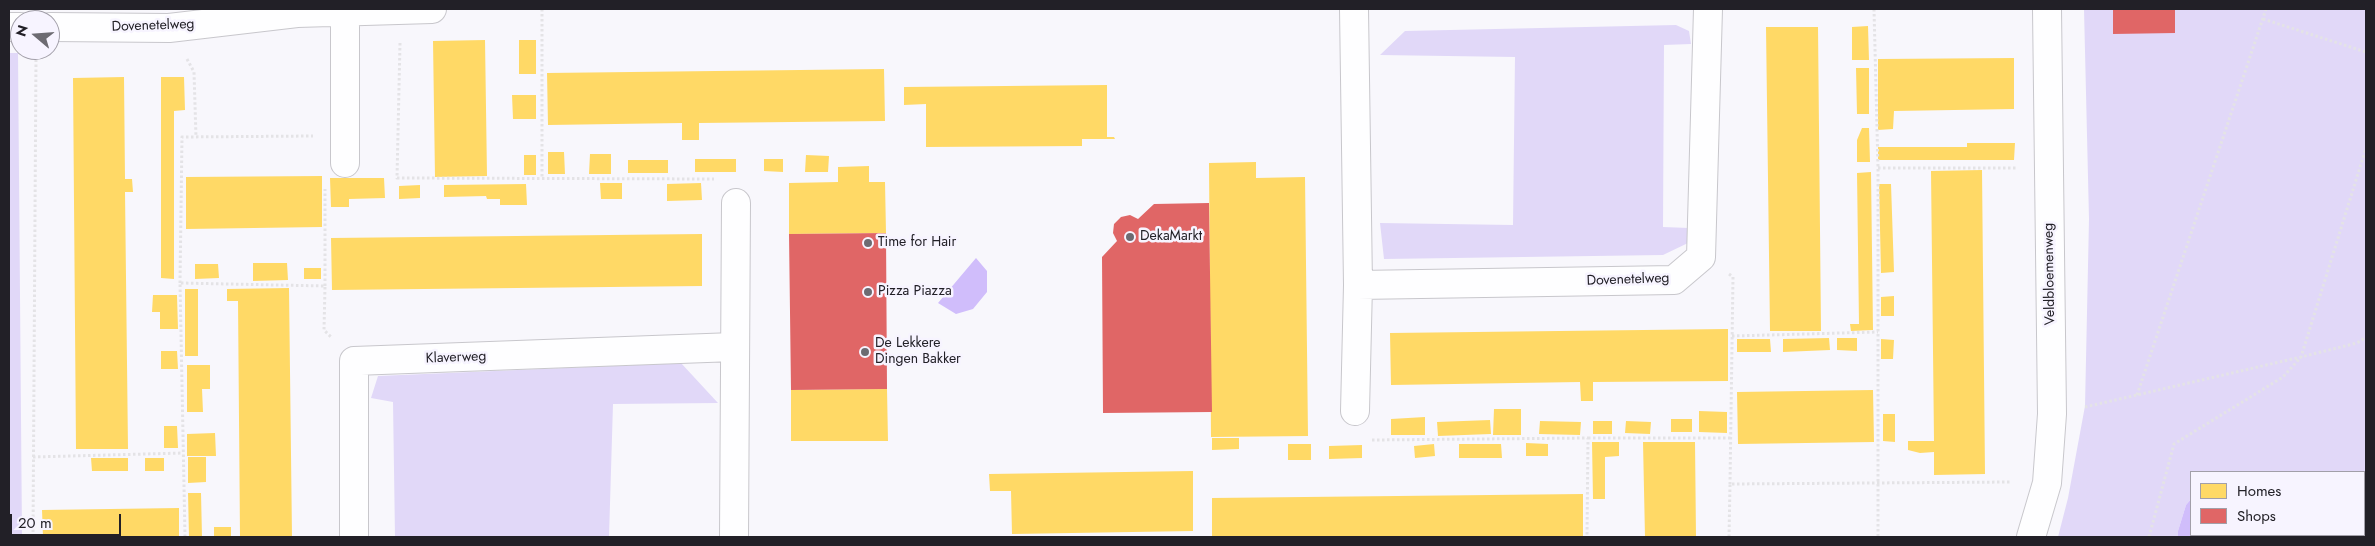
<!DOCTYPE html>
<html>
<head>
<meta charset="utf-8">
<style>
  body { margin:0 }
  #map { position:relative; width:2375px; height:546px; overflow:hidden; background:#f8f7fc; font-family:Jost,sans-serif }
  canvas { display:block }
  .frame { position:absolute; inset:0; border:10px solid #222027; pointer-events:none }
  .legend { position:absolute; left:2190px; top:471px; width:175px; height:65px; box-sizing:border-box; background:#f7f4ff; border:1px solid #a29fa9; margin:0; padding:6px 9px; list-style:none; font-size:15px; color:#222027 }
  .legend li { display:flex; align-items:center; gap:10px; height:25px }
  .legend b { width:25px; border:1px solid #a29fa9 }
  .north { position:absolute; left:10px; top:10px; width:50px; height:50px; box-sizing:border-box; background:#f7f4ff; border:1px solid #a29fa9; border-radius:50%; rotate:288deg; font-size:14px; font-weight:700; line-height:20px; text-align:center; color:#222027 }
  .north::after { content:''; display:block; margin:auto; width:18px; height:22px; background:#6d6b72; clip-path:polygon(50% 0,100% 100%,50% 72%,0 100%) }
  .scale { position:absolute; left:10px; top:514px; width:111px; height:22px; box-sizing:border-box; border:2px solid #222027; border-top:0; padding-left:6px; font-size:15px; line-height:18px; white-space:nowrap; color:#222027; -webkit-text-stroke:4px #f7f4ff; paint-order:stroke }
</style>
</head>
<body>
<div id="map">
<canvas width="2375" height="546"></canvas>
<div class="frame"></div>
<ul class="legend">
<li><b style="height:14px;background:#ffd966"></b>Homes</li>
<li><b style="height:14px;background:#e06666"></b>Shops</li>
</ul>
<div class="north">N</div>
<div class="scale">20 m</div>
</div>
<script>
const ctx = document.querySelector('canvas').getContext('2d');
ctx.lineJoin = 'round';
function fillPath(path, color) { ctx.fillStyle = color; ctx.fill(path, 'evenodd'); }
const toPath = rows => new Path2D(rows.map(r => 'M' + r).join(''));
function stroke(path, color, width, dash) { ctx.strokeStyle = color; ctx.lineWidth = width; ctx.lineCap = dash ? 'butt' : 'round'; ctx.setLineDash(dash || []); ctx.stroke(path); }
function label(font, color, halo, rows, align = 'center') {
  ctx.font = font + ' Jost,sans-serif'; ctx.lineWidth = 5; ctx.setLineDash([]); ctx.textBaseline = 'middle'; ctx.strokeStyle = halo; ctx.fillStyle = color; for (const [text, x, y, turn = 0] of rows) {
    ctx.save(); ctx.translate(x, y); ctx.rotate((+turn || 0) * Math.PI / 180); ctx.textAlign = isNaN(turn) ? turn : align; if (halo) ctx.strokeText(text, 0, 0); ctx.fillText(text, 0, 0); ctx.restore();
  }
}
fillPath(toPath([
  [2084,9,2366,9,2366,488,2364,488,2364,472,2191,472,2191,499,2186,505,2178,531,2178,537,2058,537,2068,498,2085,406,2089,219],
  [1676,25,1689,31,1691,44,1664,45,1663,227,1689,228,1688,243,1663,255,1384,259,1380,223,1513,225,1515,57,1380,55,1405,31],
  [9,53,18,53,22,537,9,537],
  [681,363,718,403,613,404,609,537,395,537,393,402,371,398,378,376]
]), '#e1d8f8');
fillPath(toPath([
  [976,258,987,271,987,292,973,309,956,314,938,303],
  [2364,488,2366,488,2366,537,2178,537,2178,531,2186,505,2191,499,2191,535,2364,535]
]), '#d0bdfb');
fillPath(toPath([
  [1868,26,1869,60,1852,60,1852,27],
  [1766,27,1818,27,1821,331,1770,331],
  [485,40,487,176,435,177,433,41],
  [519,40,536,40,536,74,519,74],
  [2014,58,2014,109,1894,111,1893,129,1878,130,1878,59],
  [1856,68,1869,68,1869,114,1857,114],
  [884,69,885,121,699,123,699,140,682,140,682,123,548,125,547,73],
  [124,77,125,179,132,179,133,192,125,192,128,449,76,449,73,78],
  [161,77,184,77,185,110,174,111,174,279,161,278],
  [1107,85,1107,137,1114,137,1115,139,1082,139,1082,146,926,147,926,104,904,105,904,87],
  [512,95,536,95,536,119,513,119],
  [1862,128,1869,128,1870,162,1857,162,1857,140],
  [1967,143,2015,143,2014,160,1878,160,1878,147,1967,147],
  [548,152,564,152,565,174,548,174],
  [590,154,611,154,611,174,589,174],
  [524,155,536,155,536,175,524,175],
  [806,155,829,156,828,172,805,172],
  [695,159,736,159,736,172,695,172],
  [764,159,783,159,783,172,764,171],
  [628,160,668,160,668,173,628,173],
  [1256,162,1256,178,1305,177,1308,436,1211,437,1209,163],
  [869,166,869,182,885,182,886,233,789,234,789,183,838,182,838,167],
  [1982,170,1985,474,1934,475,1934,452,1920,453,1908,450,1908,441,1934,441,1931,171],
  [1871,172,1873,330,1851,331,1850,324,1859,324,1857,173],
  [322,176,322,227,186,229,186,177],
  [330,178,384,178,385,198,349,199,349,207,331,207],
  [600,183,622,183,622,199,601,199],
  [701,183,702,200,667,201,667,184],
  [526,184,527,205,500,205,500,199,487,199,486,196,444,197,444,185],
  [1879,184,1891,184,1894,272,1881,273],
  [420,185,420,198,399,199,399,186],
  [702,234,702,286,332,290,331,238],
  [253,263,287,263,288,280,253,281],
  [195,264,218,264,219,278,195,279],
  [304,268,321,268,321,279,304,279],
  [289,288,292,537,240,537,238,301,227,301,227,289],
  [185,289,198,289,198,356,185,356],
  [153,295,177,295,178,329,160,329,160,312,152,312],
  [1894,296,1894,316,1881,316,1881,297],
  [1728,329,1728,381,1593,382,1593,401,1581,401,1580,382,1391,385,1390,333],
  [1829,338,1830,350,1783,352,1783,339],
  [1837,338,1857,338,1857,351,1837,350],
  [1737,339,1770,339,1771,352,1737,352],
  [1881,339,1894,340,1893,359,1881,359],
  [161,351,177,351,178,369,161,369],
  [187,365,210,365,210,389,202,389,203,412,187,412],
  [887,389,888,441,791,441,791,390],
  [1873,390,1874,442,1738,444,1737,392],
  [1494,409,1521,409,1521,435,1493,435],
  [1699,411,1727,412,1727,433,1699,432],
  [1883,414,1895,414,1895,442,1883,441],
  [1425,417,1425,435,1391,435,1391,419],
  [1671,419,1692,419,1692,432,1671,432],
  [1490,420,1491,434,1438,436,1437,422],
  [1540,421,1581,422,1580,435,1539,434],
  [1593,421,1612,421,1612,434,1593,434],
  [1626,421,1651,422,1650,434,1625,433],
  [164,426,177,426,178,448,164,448],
  [215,433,216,456,187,456,187,434],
  [1212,438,1239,438,1239,449,1212,450],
  [1592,442,1619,442,1619,456,1605,457,1605,499,1593,499],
  [1643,442,1695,442,1696,537,1645,537],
  [1526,443,1548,444,1548,456,1526,456],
  [1288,444,1311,444,1311,460,1288,460],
  [1434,444,1435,456,1415,458,1414,446],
  [1459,444,1501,444,1502,458,1459,458],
  [1362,445,1362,458,1329,459,1329,446],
  [188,457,206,457,206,482,188,483],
  [91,458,128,458,128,471,92,471],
  [145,458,164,458,164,471,145,471],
  [1193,471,1193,531,1012,534,1011,491,990,491,989,474],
  [188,493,201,493,202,537,189,537],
  [1583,494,1583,537,1212,537,1212,498],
  [179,508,179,537,43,537,42,510],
  [214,527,231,527,231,537,214,537]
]), '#ffd966');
fillPath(toPath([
  [2113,9,2175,9,2175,33,2113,34],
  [1209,203,1212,412,1103,413,1102,257,1117,241,1113,233,1114,224,1121,217,1130,215,1138,219,1154,204],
  [886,233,887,389,791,390,789,234]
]), '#e06666');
const minor = toPath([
  [1354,9,1358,285,1355,411],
  [345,13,345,163],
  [9,27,20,27],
  [50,27,169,28,297,13,432,9],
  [1358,285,1674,280,1701,257,1708,9],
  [354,537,354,361,734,347],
  [734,537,736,203],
  [2031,537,2047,483,2052,414,2047,9]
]);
stroke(minor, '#c8c7cc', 30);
stroke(toPath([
  [542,9,542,178],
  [1874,9,1878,168,1878,537],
  [2263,19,2366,52],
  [400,43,397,178,714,179],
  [187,59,194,72,196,137],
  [1878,168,2017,168],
  [1729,274,1733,277,1730,484],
  [180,283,182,137,313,136],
  [325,286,325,189],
  [1732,336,1878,332],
  [2137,395,2266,9],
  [2085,407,2301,357,2357,343,2366,337],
  [1588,438,1731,438],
  [1372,440,1588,438,1587,537],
  [33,457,183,453],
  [33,537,36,55],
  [185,537,180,283,325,286,324,330,332,338],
  [1729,537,1730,484,2011,482],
  [2149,537,2174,444,2283,377,2301,357,2366,148]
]), '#e4e3e6', 3, [2.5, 2.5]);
stroke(minor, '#fefeff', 28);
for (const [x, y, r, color] of [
  [1130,237,5,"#6d6b72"],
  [868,243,5,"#6d6b72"],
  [868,292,5,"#6d6b72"],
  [865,352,5,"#6d6b72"]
]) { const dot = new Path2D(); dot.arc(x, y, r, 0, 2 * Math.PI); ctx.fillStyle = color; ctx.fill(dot); stroke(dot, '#f7f4ff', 2); }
label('14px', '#222027', '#f7f4ff', [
  ["Dovenetelweg",153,26,-2],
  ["Veldbloemenweg",2050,274,-91],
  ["Dovenetelweg",1628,280,-2],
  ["Klaverweg",456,358,-2]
]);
label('14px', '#222027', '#f7f4ff', [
  ["DekaMarkt",1140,237],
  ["Time for Hair",878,243],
  ["Pizza Piazza",878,292],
  ["De Lekkere",875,344],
  ["Dingen Bakker",875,360]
], 'left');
</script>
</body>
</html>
